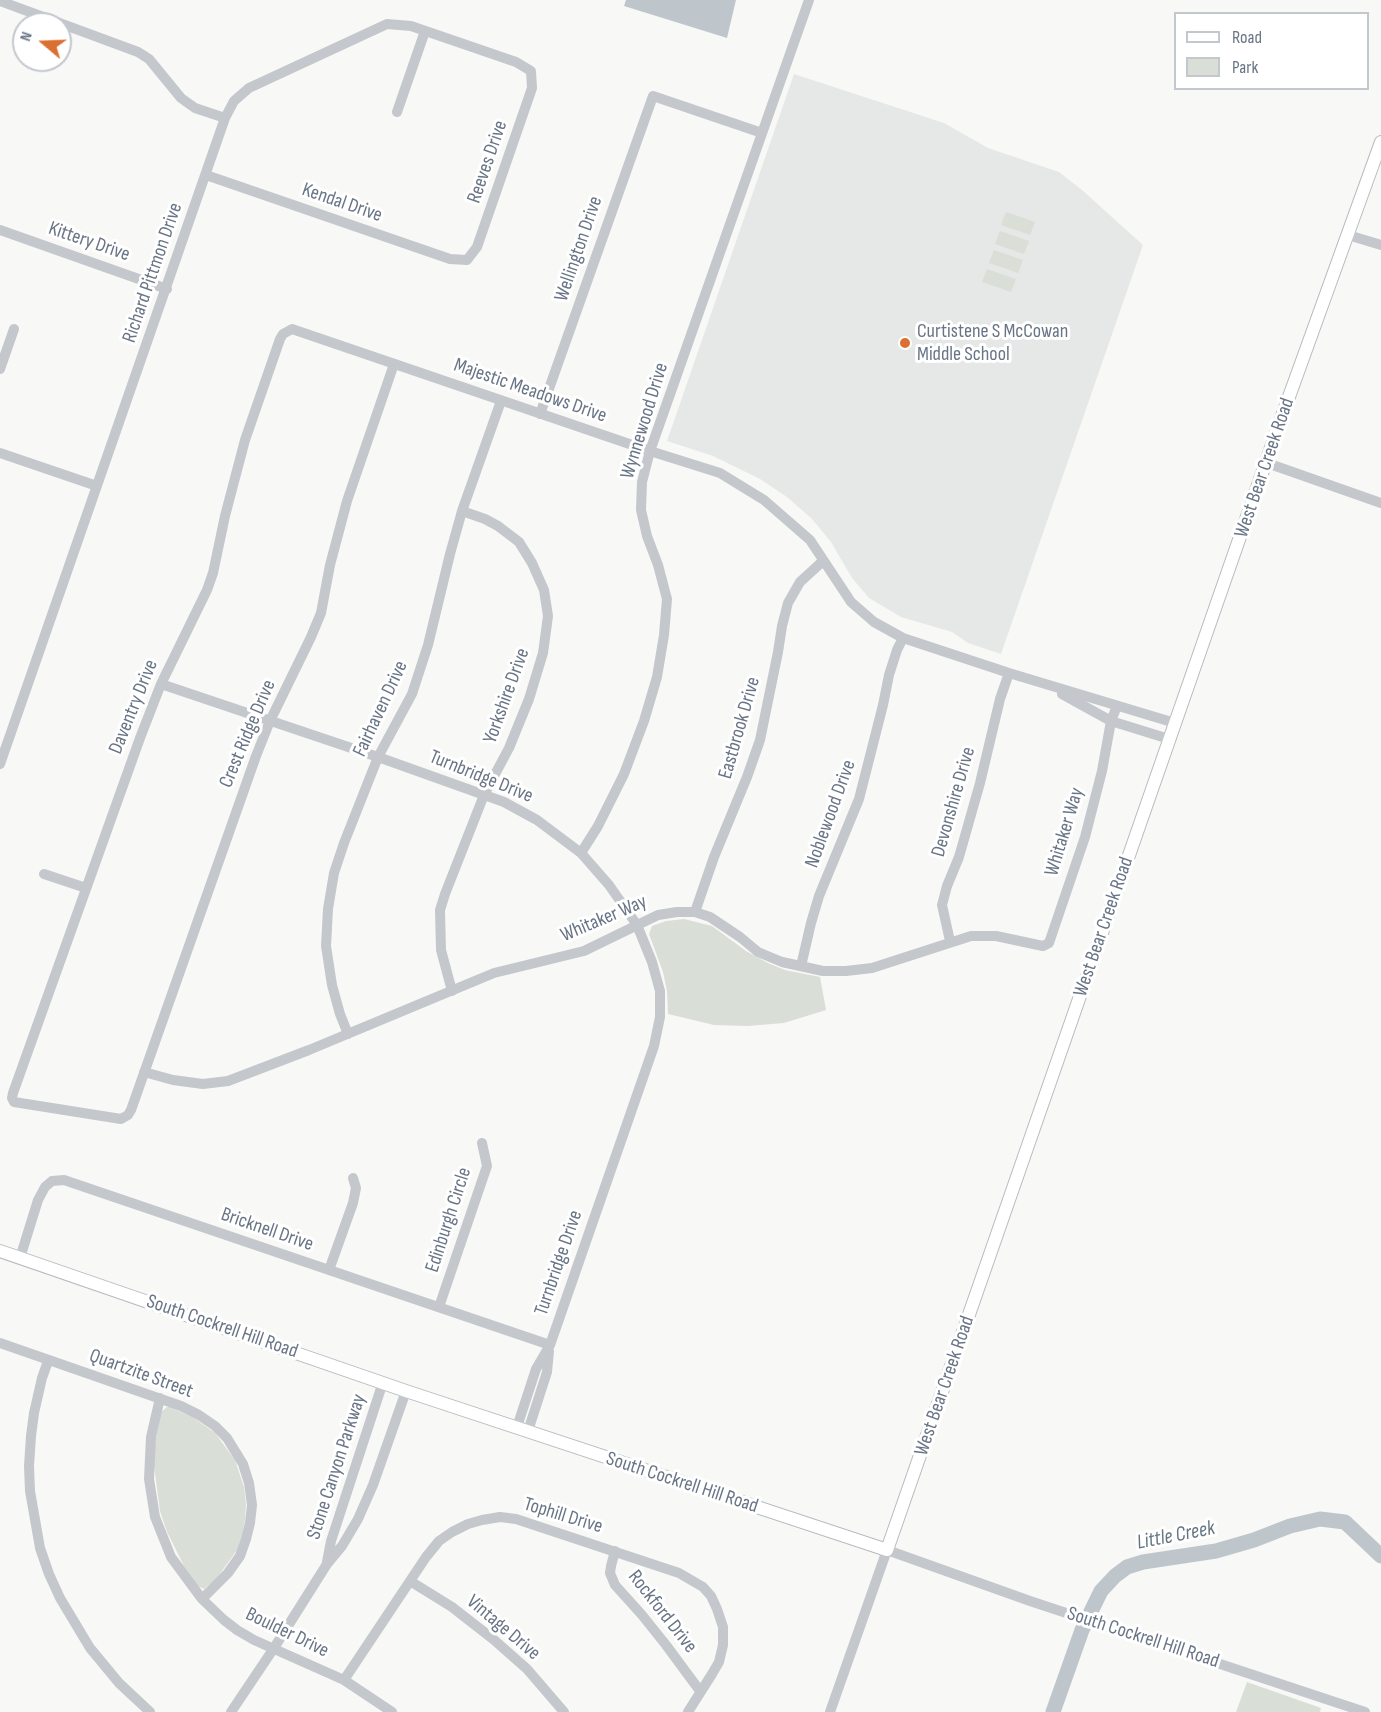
<!DOCTYPE html>
<html>
<head>
<meta charset="utf-8">
<style>
  body { margin:0 }
  #map { position:relative; width:1381px; height:1712px; overflow:hidden; background:#f8f8f6; font-family:"Sofia Sans Condensed",sans-serif }
  canvas { display:block }
  .legend { position:absolute; left:1174px; top:12px; width:195px; height:78px; box-sizing:border-box; background:#fff; border:2px solid #c3c8cf; margin:0; padding:8px 10px; list-style:none; font-size:18px; color:#697586 }
  .legend li { display:flex; align-items:center; gap:12px; height:30px }
  .legend b { width:30px; border:2px solid #c3c8cf }
  .north { position:absolute; left:12px; top:12px; width:60px; height:60px; box-sizing:border-box; background:#fff; border:2px solid #c3c8cf; border-radius:50%; rotate:289deg; font-size:16px; font-weight:700; line-height:24px; text-align:center; color:#697586 }
  .north::after { content:''; display:block; margin:auto; width:21px; height:27px; background:#dc7032; clip-path:polygon(50% 0,100% 100%,50% 72%,0 100%) }
</style>
</head>
<body>
<div id="map">
<canvas width="1381" height="1712"></canvas>
<ul class="legend">
<li><b style="height:8px;background:#fff"></b>Road</li>
<li><b style="height:16px;background:#d9dfd7"></b>Park</li>
</ul>
<div class="north">N</div>
</div>
<script>
const ctx = document.querySelector('canvas').getContext('2d');
ctx.lineJoin = 'round';
function fillPath(path, color) { ctx.fillStyle = color; ctx.fill(path, 'evenodd'); }
const toPath = rows => new Path2D(rows.map(r => 'M' + r).join(''));
function stroke(path, color, width, dash) { ctx.strokeStyle = color; ctx.lineWidth = width; ctx.lineCap = dash ? 'butt' : 'round'; ctx.setLineDash(dash || []); ctx.stroke(path); }
function label(font, color, halo, rows, align = 'center') {
  ctx.font = font + ' "Sofia Sans Condensed",sans-serif'; ctx.lineWidth = 6; ctx.setLineDash([]); ctx.textBaseline = 'middle'; ctx.strokeStyle = halo; ctx.fillStyle = color; for (const [text, x, y, turn = 0] of rows) {
    ctx.save(); ctx.translate(x, y); ctx.rotate((+turn || 0) * Math.PI / 180); ctx.textAlign = isNaN(turn) ? turn : align; if (halo) ctx.strokeText(text, 0, 0); ctx.fillText(text, 0, 0); ctx.restore();
  }
}
fillPath(toPath([
  [794,74,944,123,988,148,1059,172,1082,190,1143,245,1001,654,968,643,952,632,901,617,869,598,852,578,831,542,812,519,787,497,760,479,713,456,667,441]
]), '#e6e7e7');
fillPath(toPath([
  [1006,212,1035,222,1030,235,1001,225],
  [1000,231,1029,241,1024,254,995,244],
  [994,250,1023,260,1018,273,989,263],
  [987,269,1016,279,1011,292,982,282],
  [684,919,712,926,746,951,768,963,785,970,820,977,826,1010,784,1023,748,1026,714,1025,668,1014,667,991,663,972,649,934,652,926,666,921],
  [167,1407,170,1407,194,1418,215,1433,235,1460,244,1487,246,1504,245,1520,242,1535,237,1550,217,1578,204,1589,198,1586,184,1566,167,1532,160,1511,154,1466,155,1443,161,1412],
  [1247,1682,1321,1708,1320,1712,1236,1712]
]), '#d9dfd7');
fillPath(toPath([
  [626,0,736,0,727,38,624,6]
]), '#bec6cc');
stroke(toPath([
  [1053,1712,1082,1630,1101,1591,1115,1576,1127,1567,1143,1562,1216,1551,1254,1540,1290,1526,1320,1519,1345,1522,1381,1556]
]), '#bec6cc', 15);
const major = toPath([
  [0,1251,406,1391,887,1550,1281,419,1381,142]
]);
stroke(major, '#b7bbbf', 14);
stroke(toPath([
  [0,1,138,52,149,59,181,98,195,108,225,118],
  [397,112,425,31],
  [0,230,167,289],
  [1348,235,1381,245],
  [394,364,347,501,330,565,321,613,311,637,270,721,256,756,131,1110,128,1115,121,1119,14,1102,12,1098,13,1093,140,738,161,684,207,590,213,573,225,516,245,440,280,339,283,334,292,329,650,451,720,473,764,500,810,540,851,602,874,622,903,638,1009,673,1175,723],
  [0,369,14,329],
  [540,414,653,96,762,133],
  [0,453,97,486],
  [1267,463,1381,503],
  [161,684,378,757,504,802,537,820,581,853,609,885,637,925,652,962,660,991,660,1017,654,1046,550,1345,536,1369,517,1427],
  [1062,694,1111,721,1169,739],
  [0,764,225,118,234,101,249,88,387,24,411,26,516,62,531,71,532,88,477,247,467,260,450,259,206,175],
  [581,853,598,826,624,774,644,721,657,677,664,635,667,599,658,565,647,536,641,510,642,482,650,451,809,0],
  [44,874,86,888],
  [695,912,714,857,747,777,760,740,778,652,782,626,788,603,800,582,823,561],
  [950,941,942,905,947,886,959,857,980,783,1000,699,1009,673],
  [801,966,811,923,819,896,859,799,883,705,889,675,897,650,903,638],
  [452,991,441,950,440,910,445,894,484,795,509,748,529,699,543,653,548,616,544,590,532,563,519,542,498,526,485,519,462,511],
  [348,1034,340,1014,332,985,326,946,328,909,334,873,344,843,378,757,412,694,428,645,450,554,462,511,501,401],
  [144,1072,173,1080,203,1084,228,1081,309,1050,494,973,584,951,658,915,677,912,695,912,710,917,740,937,758,952,782,962,823,971,846,971,872,968,971,936,996,936,1043,946,1049,943,1085,837,1102,771,1111,721,1117,706],
  [20,1258,38,1200,45,1187,52,1181,64,1180,550,1345],
  [329,1270,353,1203,356,1188,353,1178],
  [439,1307,487,1166,482,1143],
  [0,1343,181,1406,199,1415,215,1426,227,1438,243,1464,249,1483,252,1505,250,1523,246,1539,240,1556,228,1573,202,1599],
  [48,1361,42,1378,34,1413,31,1436,29,1466,30,1491,40,1548,49,1574,60,1598,90,1648,119,1683,150,1712],
  [160,1398,151,1437,149,1479,155,1517,171,1557,202,1599,224,1620,237,1630,254,1640,344,1680,392,1712],
  [528,1431,547,1372,549,1351],
  [615,1551,611,1566,610,1573,615,1585,642,1615,666,1645,700,1691],
  [327,1562,331,1541,383,1382],
  [410,1581,452,1607,493,1639,527,1669,564,1712],
  [344,1680,426,1557,439,1541,452,1532,468,1524,482,1520,500,1517,516,1519,679,1573,703,1587,711,1596,717,1609,723,1627,723,1645,719,1662,712,1674,688,1712],
  [231,1712,274,1648,327,1564,342,1546,358,1519,373,1485,406,1391],
  [830,1712,887,1550,1030,1601,1365,1712]
]), '#c4c7cb', 10);
stroke(major, '#fff', 12);
for (const [x, y, r, color] of [
  [905,343,6,"#dc7032"]
]) { const dot = new Path2D(); dot.arc(x, y, r, 0, 2 * Math.PI); ctx.fillStyle = color; ctx.fill(dot); stroke(dot, '#fff', 2); }
label('20px', '#697586', '#fff', [
  ["Reeves Drive",488,162,-71],
  ["Kendal Drive",342,203,19],
  ["Kittery Drive",89,242,19],
  ["Wellington Drive",579,249,-71],
  ["Richard Pittmon Drive",153,273,-71],
  ["Majestic Meadows Drive",530,391,19],
  ["Wynnewood Drive",645,421,-73],
  ["West Bear Creek Road",1265,468,-71],
  ["Yorkshire Drive",507,696,-70],
  ["Daventry Drive",134,707,-68],
  ["Fairhaven Drive",381,709,-65],
  ["Eastbrook Drive",740,728,-74],
  ["Crest Ridge Drive",248,734,-67],
  ["Turnbridge Drive",481,777,22],
  ["Devonshire Drive",954,802,-74],
  ["Noblewood Drive",831,814,-70],
  ["Whitaker Way",1065,832,-73],
  ["Whitaker Way",604,919,-23],
  ["West Bear Creek Road",1104,927,-71],
  ["Edinburgh Circle",449,1220,-72],
  ["Bricknell Drive",267,1230,19],
  ["Turnbridge Drive",559,1263,-71],
  ["South Cockrell Hill Road",222,1327,19],
  ["Quartzite Street",141,1374,20],
  ["West Bear Creek Road",945,1386,-71],
  ["Stone Canyon Parkway",337,1467,-72],
  ["South Cockrell Hill Road",682,1483,18],
  ["Tophill Drive",563,1516,17],
  ["Rockford Drive",662,1612,52],
  ["Vintage Drive",503,1628,40],
  ["Boulder Drive",287,1633,26],
  ["South Cockrell Hill Road",1143,1638,18]
]);
label('20px', '#697586', '#fff', [
  ["Curtistene S McCowan",917,332],
  ["Middle School",917,355]
], 'left');
label('italic 21px', '#657681', '#fff', [
  ["Little Creek",1176,1536,-11]
]);
</script>
</body>
</html>
